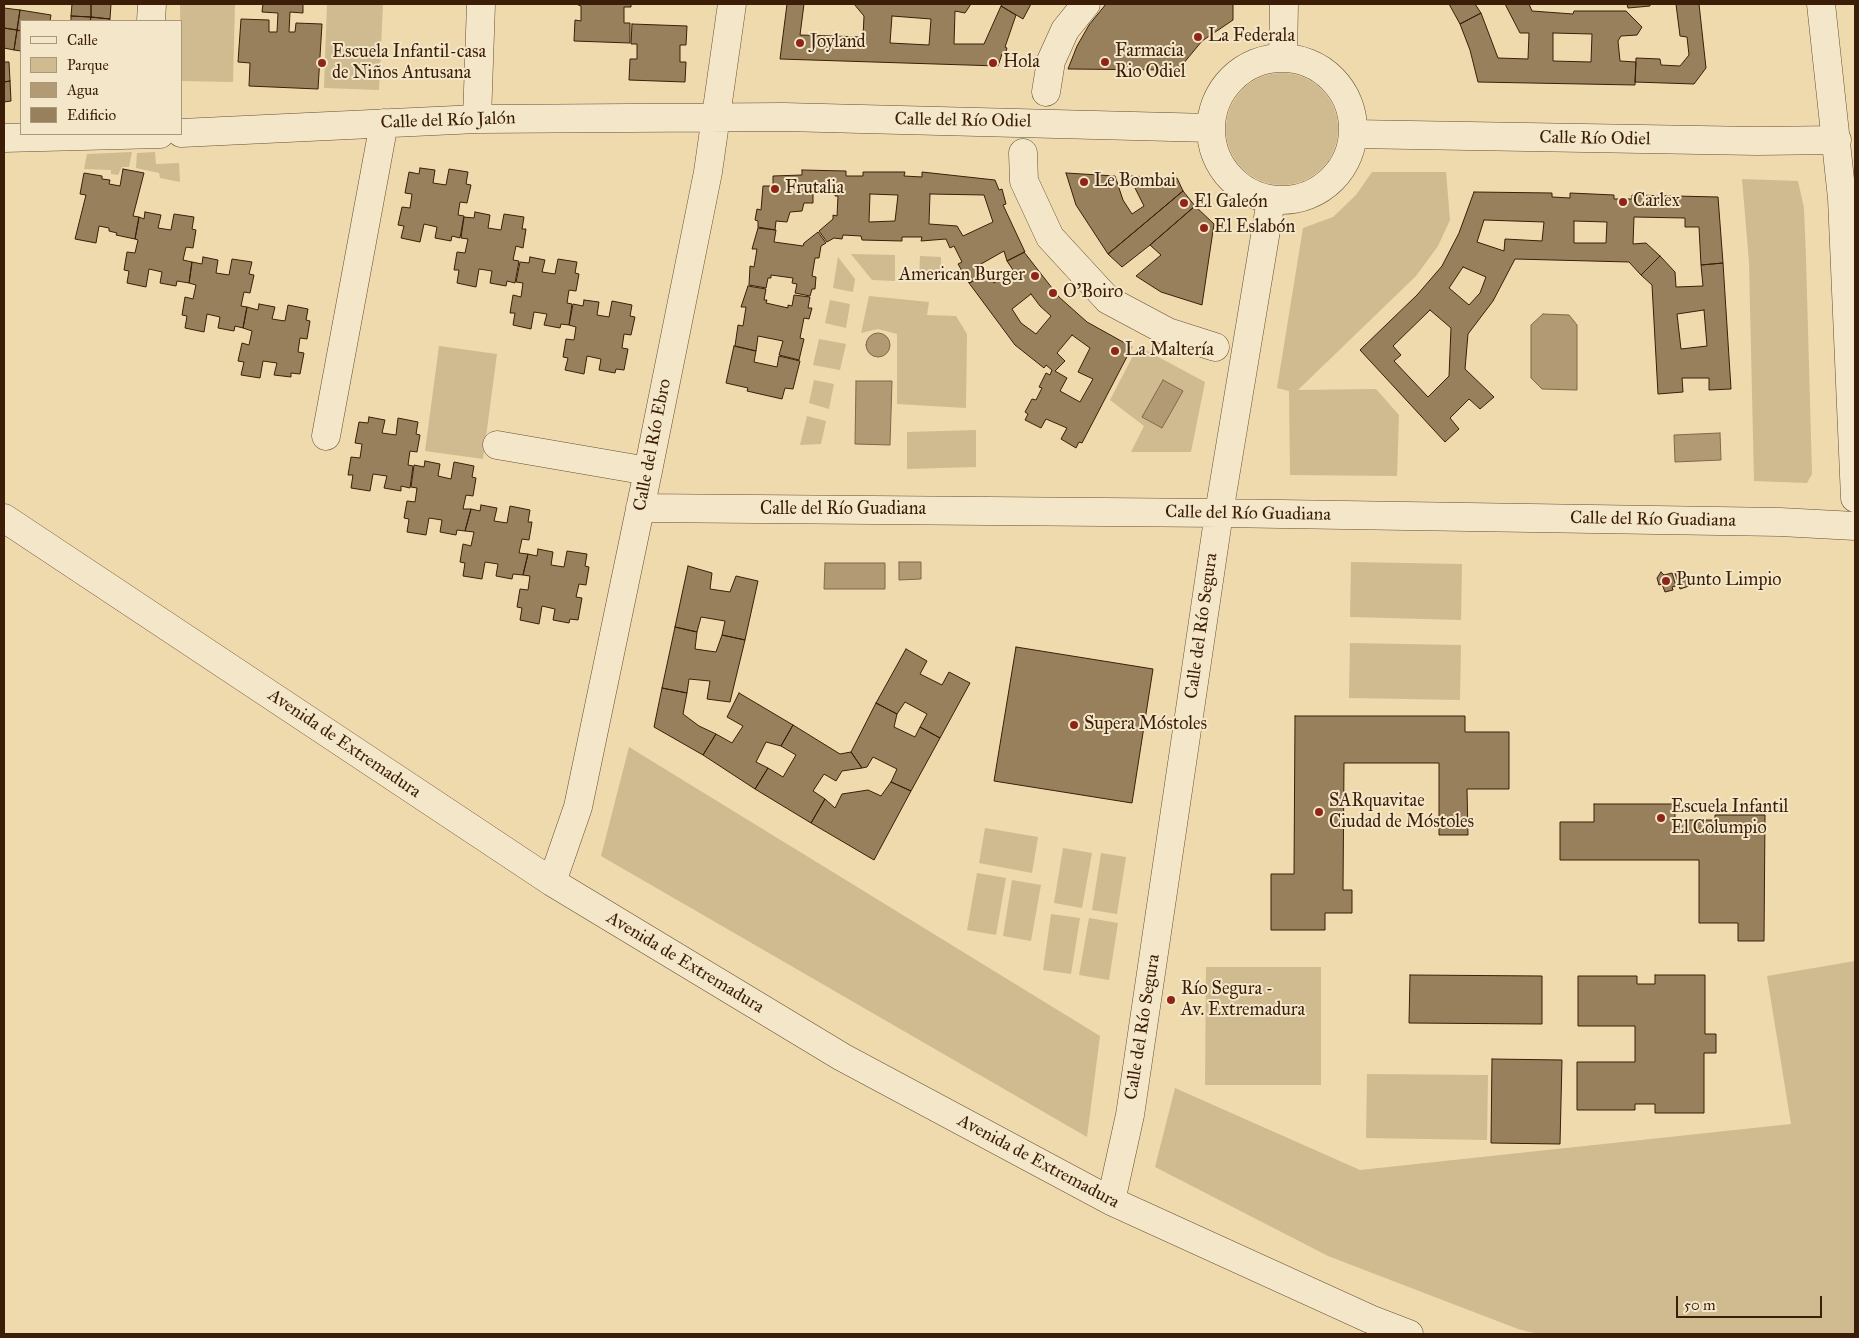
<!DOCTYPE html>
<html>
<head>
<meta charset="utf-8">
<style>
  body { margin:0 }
  #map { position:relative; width:1859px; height:1338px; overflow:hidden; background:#eedaac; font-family:"IM FELL Great Primer",serif }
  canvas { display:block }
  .frame { position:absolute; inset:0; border:5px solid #3c1e08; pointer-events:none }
  .legend { position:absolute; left:20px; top:20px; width:162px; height:115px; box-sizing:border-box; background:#f4e7c9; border:1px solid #aa977c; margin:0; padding:6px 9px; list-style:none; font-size:15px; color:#3c1e08 }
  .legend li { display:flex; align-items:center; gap:10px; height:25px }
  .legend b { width:25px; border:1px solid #aa977c }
  .scale { position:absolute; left:1676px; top:1296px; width:146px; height:22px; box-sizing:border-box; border:2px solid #3c1e08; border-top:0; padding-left:6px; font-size:15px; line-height:18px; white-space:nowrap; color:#3c1e08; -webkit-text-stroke:4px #f4e7c9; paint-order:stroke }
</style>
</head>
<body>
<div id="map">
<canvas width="1859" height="1338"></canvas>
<div class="frame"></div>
<ul class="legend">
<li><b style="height:6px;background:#f4e7c9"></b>Calle</li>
<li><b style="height:14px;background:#d0ba90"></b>Parque</li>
<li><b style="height:14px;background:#b19a74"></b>Agua</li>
<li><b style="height:14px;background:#99805d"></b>Edificio</li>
</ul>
<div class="scale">50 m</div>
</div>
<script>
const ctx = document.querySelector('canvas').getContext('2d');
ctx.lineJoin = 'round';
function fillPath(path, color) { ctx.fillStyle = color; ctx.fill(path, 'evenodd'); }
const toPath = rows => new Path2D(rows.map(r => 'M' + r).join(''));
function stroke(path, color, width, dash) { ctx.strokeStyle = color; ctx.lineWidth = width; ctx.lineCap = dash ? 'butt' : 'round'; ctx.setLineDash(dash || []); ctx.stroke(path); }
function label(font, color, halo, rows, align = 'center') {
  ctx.font = font + ' "IM FELL Great Primer",serif'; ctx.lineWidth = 4; ctx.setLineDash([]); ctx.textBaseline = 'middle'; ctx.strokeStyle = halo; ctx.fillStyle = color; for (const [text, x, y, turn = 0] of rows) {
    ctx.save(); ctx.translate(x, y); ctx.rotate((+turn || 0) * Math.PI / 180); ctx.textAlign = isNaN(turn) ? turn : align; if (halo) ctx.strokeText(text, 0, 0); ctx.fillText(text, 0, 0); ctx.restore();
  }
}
fillPath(toPath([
  [180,4,235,4,233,82,181,81],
  [327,4,383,4,379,90,324,88],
  '1226 129a56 56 0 1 1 112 0a56 56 0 1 1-112 0Z',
  [132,152,129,167,122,167,118,175,111,174,111,170,84,169,87,154],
  [155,152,156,164,179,163,180,182,160,178,159,173,136,168,137,153],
  [1372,172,1446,172,1450,220,1438,246,1416,276,1298,390,1376,389,1399,415,1397,476,1290,475,1289,391,1277,388,1303,228,1333,217,1356,195],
  [1742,179,1798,181,1804,208,1806,258,1812,474,1807,483,1754,481,1749,262],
  [851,254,895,255,895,281,872,280],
  [920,256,941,257,941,282,919,280],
  [838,257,855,279,853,292,833,288],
  [869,296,929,302,927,315,956,316,967,334,966,408,897,404,897,334,878,329,861,333],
  [830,300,850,304,846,328,825,323],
  [819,339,846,344,840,370,813,365],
  [439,346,497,354,483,459,425,451],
  [1138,346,1205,382,1191,452,1131,452,1144,426,1110,400],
  [814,380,834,384,829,409,809,403],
  [807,416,826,421,821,444,800,445],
  [976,430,976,467,907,469,907,432],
  [1351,562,1462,564,1461,620,1350,617],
  [1350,643,1461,645,1460,700,1349,698],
  [629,747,1100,1036,1087,1137,601,856],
  [985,828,1038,837,1032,873,979,863],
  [1063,848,1092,853,1082,908,1054,903],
  [1101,853,1126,857,1117,914,1092,910],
  [977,873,1006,878,996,935,967,930],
  [1012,880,1041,885,1031,941,1003,936],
  [1051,914,1080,918,1071,974,1043,970],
  [1089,918,1118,923,1109,980,1079,975],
  [1855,961,1855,1334,1538,1334,1518,1329,1328,1256,1155,1167,1175,1088,1360,1170,1791,1124,1767,976],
  [1206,967,1321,967,1321,1085,1205,1085],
  [1367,1074,1488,1075,1487,1140,1366,1138]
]), '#d0ba90');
const water = toPath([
  [1543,314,1569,315,1577,325,1577,390,1542,389,1531,378,1531,325,1543,314],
  '866 345a12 12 0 1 1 24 0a12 12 0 1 1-24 0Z',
  [1163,380,1183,391,1162,428,1142,417,1163,380],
  [856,381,892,381,890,445,855,444,856,381],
  [1720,433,1721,460,1675,462,1674,435,1720,433],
  [899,562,921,562,921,579,899,580,899,562],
  [825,563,885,563,885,589,824,589,825,563]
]);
fillPath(water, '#b19a74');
stroke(water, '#826849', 1);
const building = toPath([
  [72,4,91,4,91,17,71,16,72,4],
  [91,4,111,4,110,19,91,17,91,4],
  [263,4,303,4,303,13,290,12,289,32,295,32,296,23,322,24,318,89,249,86,250,63,238,62,241,19,269,20,269,32,277,32,278,13,262,12,263,4],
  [576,4,631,4,631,7,624,7,624,23,630,23,630,43,574,41,575,20,581,21,581,6,576,4],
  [787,4,804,4,800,35,863,37,864,16,854,4,971,4,965,13,955,11,954,44,984,44,1001,6,1016,15,1005,47,1007,48,1005,55,1002,54,998,66,780,59,787,4],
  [892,16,931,19,929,45,890,43,892,16],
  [1002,4,1031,4,1023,19,1001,6,1002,4],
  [1106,4,1233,4,1233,20,1202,41,1178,70,1068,69,1077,46,1089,25,1106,4],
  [1449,4,1475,4,1481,13,1460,24,1449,4],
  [1505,4,1529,4,1532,11,1573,14,1574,11,1626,11,1642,27,1637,35,1621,36,1618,41,1620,61,1636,62,1635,85,1478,82,1470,50,1460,24,1481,13,1498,58,1528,59,1529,33,1520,33,1505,4],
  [1553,33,1592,34,1591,62,1553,61,1553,33],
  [1627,4,1650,4,1650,6,1628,8,1627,4],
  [1676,4,1699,4,1706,68,1694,84,1635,82,1636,58,1660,59,1661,65,1680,66,1689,55,1687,37,1680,36,1676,4],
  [4,8,20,10,17,30,4,28,4,8],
  [20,10,51,15,50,21,21,21,21,31,17,30,20,10],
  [71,16,91,17,90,21,71,21,71,16],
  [91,17,110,19,110,21,90,21,91,17],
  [632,24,687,26,686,45,680,45,680,62,686,62,685,82,629,80,630,59,637,59,637,44,631,44,632,24],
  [4,28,17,30,14,50,4,48,4,28],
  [17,30,21,31,21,51,14,50,17,30],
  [4,62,9,62,10,81,4,82,4,62],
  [10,81,11,101,4,102,4,82,10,81],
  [420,168,435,170,433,183,446,185,449,169,468,172,466,184,471,185,467,203,460,202,458,215,464,216,460,238,452,236,451,241,435,238,437,227,424,224,420,242,401,238,404,226,398,225,402,207,410,208,412,194,405,193,409,172,419,174,420,168],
  [123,169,144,173,133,216,139,217,135,239,116,235,117,233,109,231,109,228,99,226,96,243,75,239,86,195,80,194,84,173,102,176,102,179,110,180,109,184,120,186,123,169],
  [802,170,846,171,846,176,863,176,863,172,905,172,904,176,922,177,922,172,995,180,999,190,1002,189,1006,204,1003,205,1025,252,1007,261,1004,251,981,264,987,274,969,283,958,264,962,262,954,246,950,248,946,239,921,241,922,237,902,237,902,241,862,240,861,236,843,235,842,239,834,238,827,242,819,231,833,219,833,215,837,216,838,196,835,196,835,192,825,191,813,192,813,203,804,203,802,211,790,212,787,222,776,221,775,230,758,227,758,221,755,220,757,209,761,210,763,186,773,186,773,176,802,175,802,170],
  [870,194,898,195,895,221,869,222,870,194],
  [930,194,984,195,993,222,963,236,957,226,929,224,930,194],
  [1066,173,1115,176,1123,200,1132,214,1144,206,1129,176,1177,178,1183,191,1108,254,1076,205,1066,173],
  [1183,191,1195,206,1150,245,1122,267,1108,254,1183,191],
  [1474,192,1552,193,1552,197,1570,198,1570,193,1614,195,1614,199,1632,199,1632,195,1718,197,1723,263,1701,265,1699,227,1685,227,1685,218,1634,217,1633,244,1646,243,1660,256,1641,275,1629,262,1515,259,1493,301,1468,334,1465,369,1494,397,1480,409,1469,399,1450,418,1459,429,1445,442,1360,350,1417,295,1442,266,1459,233,1474,192],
  [1484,220,1544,222,1542,241,1505,239,1504,251,1477,242,1484,220],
  [1574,221,1607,222,1606,243,1574,243,1574,221],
  [1463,267,1486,277,1480,293,1469,305,1449,288,1463,267],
  [1430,310,1451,328,1449,376,1428,397,1394,361,1401,355,1393,346,1430,310],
  [1195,206,1214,224,1202,305,1161,292,1136,276,1161,255,1150,245,1195,206],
  [145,212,161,215,158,228,171,230,174,214,194,217,192,229,196,230,193,248,186,247,183,260,192,262,189,283,177,281,176,286,160,283,162,272,149,269,146,287,127,283,129,271,124,270,127,252,135,253,138,240,135,239,139,217,144,219,145,212],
  [475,212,490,215,488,228,501,230,504,214,524,217,522,229,526,229,523,248,516,246,513,260,519,261,515,283,507,281,506,286,490,283,492,271,479,269,476,287,457,283,459,270,454,270,457,252,465,253,468,239,461,238,464,217,474,218,475,212],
  [758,228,776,230,774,242,803,246,804,243,818,232,826,243,821,246,819,258,815,258,812,276,816,277,815,289,812,289,810,296,795,293,797,284,792,283,793,278,771,275,771,278,768,278,766,288,749,285,750,266,754,267,757,249,752,249,758,228],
  [1024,252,1059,297,1087,322,1132,347,1082,443,1079,442,1076,448,1061,439,1067,428,1046,419,1041,428,1025,420,1028,414,1025,412,1032,399,1036,400,1042,388,1039,387,1046,373,1050,375,1052,370,1046,365,1044,368,1015,345,969,283,987,274,994,283,1013,270,1007,261,1024,252],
  [1031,294,1040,306,1051,316,1036,334,1021,323,1012,309,1031,294],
  [1072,335,1090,348,1078,372,1093,379,1080,402,1060,391,1067,378,1055,371,1065,361,1057,353,1072,335],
  [1660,256,1675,272,1676,287,1703,286,1701,265,1723,263,1731,389,1709,390,1709,378,1682,378,1683,392,1658,394,1652,285,1641,275,1660,256],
  [1704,310,1707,346,1681,349,1677,314,1704,310],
  [203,257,218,260,216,273,229,275,232,259,252,262,249,274,254,275,250,293,244,292,241,306,247,307,243,328,235,326,234,331,218,328,220,317,207,314,204,332,185,328,187,316,182,315,185,297,193,299,196,285,189,283,192,262,202,264,203,257],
  [530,257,545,260,542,272,555,274,558,259,577,262,575,273,579,274,576,291,569,290,567,303,572,304,569,325,561,324,560,328,544,325,547,314,534,312,531,329,513,325,515,313,510,313,513,295,521,297,523,283,516,282,520,262,529,263,530,257],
  [748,286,766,289,764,300,767,300,766,303,788,308,788,305,792,306,794,295,810,297,808,308,812,308,809,319,804,318,800,338,804,339,799,360,779,355,783,341,758,336,756,351,735,346,738,325,743,326,746,307,741,307,748,286],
  [584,300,599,302,597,315,609,317,612,301,632,305,630,316,635,317,631,335,624,334,622,348,628,349,624,370,616,369,615,373,599,370,601,359,587,356,584,374,565,370,568,358,563,357,566,339,574,340,576,327,569,325,573,304,583,306,584,300],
  [259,304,275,307,272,319,285,321,288,305,308,309,306,320,310,321,307,339,300,338,298,352,304,353,300,374,291,373,291,377,274,375,277,363,263,361,260,378,241,375,244,362,238,361,242,343,249,345,252,331,243,328,247,307,258,310,259,304],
  [734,346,756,351,754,362,777,367,779,356,800,361,793,389,785,388,782,399,747,391,748,388,726,383,734,346],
  [369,417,385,420,382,433,396,435,398,418,418,422,416,434,420,435,417,452,410,451,408,465,413,466,410,488,401,486,401,491,384,488,387,476,373,474,370,491,351,488,353,475,348,475,351,457,360,458,362,444,355,443,359,422,368,423,369,417],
  [425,461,440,464,438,476,451,479,454,462,474,466,472,477,476,478,473,496,466,495,463,509,471,509,465,531,457,530,456,535,440,532,442,520,429,518,426,535,407,532,409,519,404,518,407,501,415,502,417,488,411,487,414,465,424,467,425,461],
  [481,505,497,508,494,521,507,523,510,506,530,510,528,522,532,522,529,540,522,539,519,553,528,554,523,575,513,574,512,579,496,576,498,564,485,562,482,579,463,576,465,563,460,562,463,544,471,546,474,532,465,531,471,509,480,511,481,505],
  [538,549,553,552,551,565,564,567,567,551,587,554,585,566,589,567,586,585,579,584,576,597,582,598,578,620,570,619,569,623,553,620,555,609,542,606,539,624,520,620,522,608,517,607,520,589,528,590,530,576,523,575,528,554,537,556,538,549],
  [688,566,712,573,710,589,730,592,736,576,758,581,745,640,722,635,725,621,701,617,697,632,675,627,688,566],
  [1684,570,1689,586,1680,589,1675,573,1684,570],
  [1661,572,1664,575,1672,573,1676,586,1672,587,1673,590,1665,592,1662,584,1659,585,1657,578,1661,572],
  [675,627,697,632,695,649,716,652,722,635,745,640,730,702,707,699,710,681,689,679,687,693,662,688,675,627],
  [1016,647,1153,669,1132,803,994,781,1016,647],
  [906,649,927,661,920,674,942,685,949,672,970,683,940,738,920,727,927,714,905,702,897,714,876,703,906,649],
  [662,688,687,693,683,714,699,726,716,734,703,755,654,727,662,688],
  [739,693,793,725,781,746,766,742,756,762,768,768,755,789,703,755,716,734,732,743,743,726,727,717,739,693],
  [876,703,897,714,894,727,915,737,920,727,940,738,911,791,891,782,897,769,873,757,867,767,862,768,851,752,876,703],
  [1295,716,1465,716,1465,732,1509,732,1509,789,1467,789,1468,835,1439,835,1439,763,1344,763,1343,890,1352,890,1352,913,1325,913,1325,930,1271,930,1271,874,1294,874,1295,716],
  [793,725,840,754,851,752,862,768,842,771,836,781,824,774,813,791,825,799,811,823,755,789,768,768,783,777,796,755,781,746,793,725],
  [891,782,911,791,874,860,811,823,825,799,835,808,842,794,868,790,881,796,891,782],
  [1594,804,1675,804,1675,820,1715,820,1715,815,1765,815,1764,941,1738,941,1738,923,1699,923,1699,860,1560,860,1560,822,1594,822,1594,804],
  [1410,975,1542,976,1542,1024,1409,1023,1410,975],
  [1655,975,1705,975,1705,1034,1716,1034,1716,1053,1704,1053,1704,1113,1655,1113,1655,1104,1635,1104,1635,1110,1577,1110,1577,1062,1635,1062,1635,1026,1578,1026,1578,976,1637,976,1637,984,1655,984,1655,975],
  [1492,1059,1562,1060,1560,1144,1491,1143,1492,1059]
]);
fillPath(building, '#99805d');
stroke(building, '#3c1e08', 1);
const minor = toPath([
  [1821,4,1842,198,1855,498],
  [151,21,152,4],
  [1283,58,1284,4],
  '1211 129a71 71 0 1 1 142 0a71 71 0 1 1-142 0Z',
  [1046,92,1051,61,1065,30,1086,4],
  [477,119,481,4],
  [181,133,477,119,784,117,1211,128],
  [1353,134,1757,141,1837,140],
  [4,138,160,134],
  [1023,153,1024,181,1050,237,1108,300,1168,332,1215,347],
  [326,436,384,123],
  [497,445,648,471],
  [640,508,1219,513,1780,522,1855,526],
  [4,518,552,882,842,1057,1111,1201,1370,1319,1409,1334],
  [552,882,578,807,648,471,708,172,732,4],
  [1111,1201,1130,1115,1219,513,1271,200]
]);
stroke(minor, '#684d31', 29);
stroke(minor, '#f4e7c9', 28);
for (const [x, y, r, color] of [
  [1198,37,5,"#8f2418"],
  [800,43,5,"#8f2418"],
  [1105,62,5,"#8f2418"],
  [322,63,5,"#8f2418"],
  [993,63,5,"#8f2418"],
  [1084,182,5,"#8f2418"],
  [775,189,5,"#8f2418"],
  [1623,202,5,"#8f2418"],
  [1184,203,5,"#8f2418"],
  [1204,228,5,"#8f2418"],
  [1035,276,5,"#8f2418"],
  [1053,293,5,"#8f2418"],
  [1115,351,5,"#8f2418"],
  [1666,581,5,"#8f2418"],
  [1074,725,5,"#8f2418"],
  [1319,812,5,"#8f2418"],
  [1661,818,5,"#8f2418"],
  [1171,1000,5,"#8f2418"]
]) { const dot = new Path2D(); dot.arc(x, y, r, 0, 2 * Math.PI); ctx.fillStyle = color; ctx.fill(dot); stroke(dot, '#f4e7c9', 2); }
label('18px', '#3c1e08', '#f4e7c9', [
  ["La Federala",1208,37],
  ["Joyland",810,43],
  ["Farmacia",1115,52],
  ["Rio Odiel",1115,73],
  ["Escuela Infantil-casa",332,53],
  ["de Niños Antusana",332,74],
  ["Hola",1003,63],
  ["Le Bombai",1094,182],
  ["Frutalia",785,189],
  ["Carlex",1633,202],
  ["El Galeón",1194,203],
  ["El Eslabón",1214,228],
  ["American Burger",1025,276,"right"],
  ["O'Boiro",1063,293],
  ["La Maltería",1125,351],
  ["Punto Limpio",1676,581],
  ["Supera Móstoles",1084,725],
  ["SARquavitae",1329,802],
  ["Ciudad de Móstoles",1329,823],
  ["Escuela Infantil",1671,808],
  ["El Columpio",1671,829],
  ["Río Segura -",1181,990],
  ["Av. Extremadura",1181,1011]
], 'left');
label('18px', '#3c1e08', '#f4e7c9', [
  ["Calle del Río Jalón",448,121,-2],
  ["Calle del Río Odiel",963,121,1],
  ["Calle Río Odiel",1595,139,1],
  ["Calle del Río Ebro",653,445,-79],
  ["Calle del Río Guadiana",843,510],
  ["Calle del Río Guadiana",1248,514,1],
  ["Calle del Río Guadiana",1653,520,1],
  ["Calle del Río Segura",1202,626,-82],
  ["Avenida de Extremadura",344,744,34],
  ["Avenida de Extremadura",685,963,31],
  ["Calle del Río Segura",1143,1027,-81],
  ["Avenida de Extremadura",1038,1162,28]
]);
</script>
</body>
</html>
